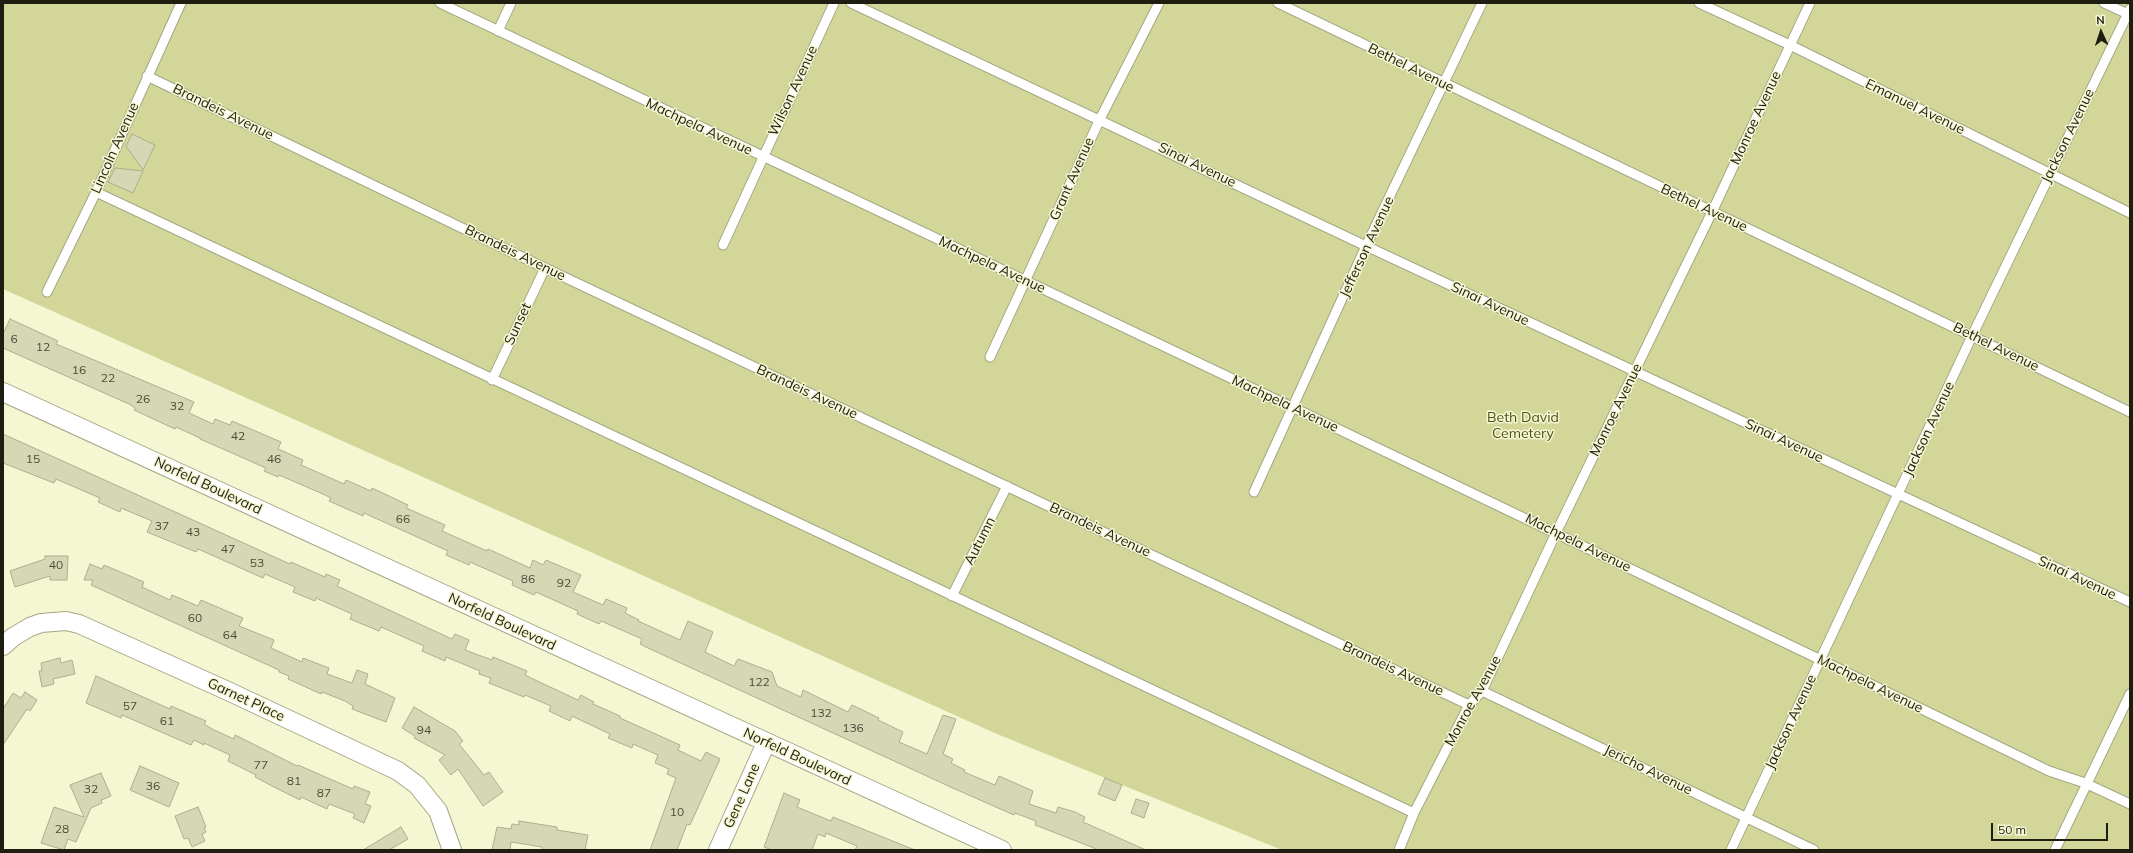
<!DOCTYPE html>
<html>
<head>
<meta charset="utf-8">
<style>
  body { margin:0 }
  #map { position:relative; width:2133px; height:853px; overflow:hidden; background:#f5f7d3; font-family:Mulish,sans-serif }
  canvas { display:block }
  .frame { position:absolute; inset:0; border:4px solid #1d1d10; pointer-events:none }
  .north { position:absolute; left:2081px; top:12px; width:40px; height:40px; -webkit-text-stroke:3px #f5f7d3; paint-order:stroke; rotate:357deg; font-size:11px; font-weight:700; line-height:16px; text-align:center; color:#1d1d10 }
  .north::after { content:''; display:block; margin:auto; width:14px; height:18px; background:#1d1d10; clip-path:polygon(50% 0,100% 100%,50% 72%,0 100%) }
  .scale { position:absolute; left:1991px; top:823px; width:117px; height:18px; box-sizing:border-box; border:2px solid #1d1d10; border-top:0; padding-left:5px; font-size:12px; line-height:14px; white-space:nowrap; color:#1d1d10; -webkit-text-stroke:3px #f5f7d3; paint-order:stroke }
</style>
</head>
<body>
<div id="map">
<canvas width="2133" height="853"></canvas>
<div class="frame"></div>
<div class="north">N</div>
<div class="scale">50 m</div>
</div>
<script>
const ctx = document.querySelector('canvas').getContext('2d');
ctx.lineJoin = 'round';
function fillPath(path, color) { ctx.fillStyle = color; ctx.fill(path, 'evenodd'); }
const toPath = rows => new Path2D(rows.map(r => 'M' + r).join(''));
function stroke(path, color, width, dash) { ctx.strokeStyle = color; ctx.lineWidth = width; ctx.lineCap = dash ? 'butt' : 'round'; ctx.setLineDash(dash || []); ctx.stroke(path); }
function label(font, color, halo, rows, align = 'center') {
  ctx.font = font + ' Mulish,sans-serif'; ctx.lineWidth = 3; ctx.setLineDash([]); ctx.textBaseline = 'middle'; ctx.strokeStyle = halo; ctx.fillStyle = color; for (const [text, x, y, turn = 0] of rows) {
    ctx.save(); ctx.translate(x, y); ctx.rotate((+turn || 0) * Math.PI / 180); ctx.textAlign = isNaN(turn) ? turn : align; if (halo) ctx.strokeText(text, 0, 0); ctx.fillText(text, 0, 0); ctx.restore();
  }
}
fillPath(toPath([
  [3,3,2130,3,2130,850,1282,850,997,734,3,289]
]), '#d2d698');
const building = toPath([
  [132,134,155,145,143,170,126,146,132,134],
  [115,168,143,171,133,193,108,182,115,168],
  [10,319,58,341,56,344,194,402,189,413,213,424,215,419,230,425,232,421,281,442,278,449,303,460,301,465,344,484,346,480,371,491,372,488,408,505,406,508,445,525,442,531,487,551,488,549,530,568,533,560,543,565,546,560,581,575,573,592,603,605,606,599,627,608,625,613,639,620,638,621,680,640,688,621,713,632,705,652,734,666,738,659,772,672,777,686,801,697,803,690,848,712,852,705,879,718,878,720,903,732,899,742,927,754,943,715,956,719,943,754,953,759,951,763,965,770,964,772,995,785,999,776,1033,791,1029,804,1056,813,1058,807,1075,812,1085,817,1083,822,1146,850,1099,850,1043,828,1035,825,1036,821,1015,813,1014,815,955,789,648,648,640,644,642,639,601,621,599,624,577,614,578,611,536,592,534,595,512,585,513,581,470,562,469,565,446,555,448,551,364,513,363,516,329,501,331,498,323,494,279,475,278,477,264,471,266,468,200,439,200,438,176,427,175,429,134,410,135,408,129,404,3,348,3,334,10,319],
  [3,434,290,564,291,562,325,577,326,574,340,580,337,586,452,639,455,634,469,640,465,650,492,660,493,657,527,671,525,675,533,679,578,700,581,695,594,702,593,704,620,716,620,718,680,745,678,750,701,761,706,752,720,759,690,825,687,824,677,850,650,850,676,778,667,774,669,769,655,763,658,755,633,744,632,748,608,738,610,734,572,716,570,721,549,711,551,706,525,695,524,697,489,683,491,678,479,674,480,671,446,657,445,661,422,651,424,646,381,627,379,631,350,619,352,614,316,598,315,601,293,592,295,587,265,574,263,578,198,549,196,552,147,532,152,521,121,508,120,512,98,502,100,498,56,479,54,483,3,463,3,434],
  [45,556,68,556,67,580,50,580,50,576,15,587,10,571,45,559,45,556],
  [90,564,102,569,104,565,144,582,142,587,170,600,172,595,198,606,201,600,243,618,239,626,274,640,271,648,302,662,303,658,329,668,327,674,352,683,357,670,368,674,365,684,395,698,386,722,352,709,353,706,345,701,322,692,321,694,288,679,289,676,279,672,279,670,91,585,93,580,84,580,90,564],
  [60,658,61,663,72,660,75,674,53,679,54,684,42,687,39,671,42,671,41,663,60,658],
  [96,676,170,709,171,706,206,721,204,724,212,729,234,739,235,735,297,766,298,765,353,789,354,786,370,792,365,804,371,806,364,823,353,818,355,814,329,804,327,809,301,797,300,800,276,788,255,777,256,775,228,761,230,755,204,743,204,745,194,740,191,745,122,715,121,718,86,703,96,676],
  [25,692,37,700,30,711,27,709,3,745,3,709,13,693,21,698,25,692],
  [414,707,455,731,463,741,459,744,484,775,489,772,503,792,483,806,458,769,451,775,439,760,445,755,414,738,415,736,402,728,414,707],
  [140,766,179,783,169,807,130,790,140,766],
  [101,773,111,796,101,800,102,803,91,808,76,842,68,839,64,850,41,843,54,807,84,817,70,785,101,773],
  [1105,778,1122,785,1115,801,1098,794,1105,778],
  [784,793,800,800,797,807,831,821,833,817,915,850,855,850,857,846,826,833,825,837,818,834,812,850,772,850,764,847,784,793],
  [1136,799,1149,803,1144,818,1131,813,1136,799],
  [198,807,206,827,204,828,206,832,202,834,205,841,192,847,188,838,184,839,175,816,198,807],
  [519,821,557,827,557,830,588,835,585,850,542,850,542,847,511,842,510,850,492,850,497,827,511,829,512,824,519,825,519,821],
  [401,827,408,839,389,850,363,850,401,827]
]);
fillPath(building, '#d5d8b5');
stroke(building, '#acae8c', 1);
const service = toPath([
  [440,3,1294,408,1821,660,2049,771,2085,783,2130,804],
  [851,3,1366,246,2130,602],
  [1278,3,2130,412],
  [1699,3,1790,45,2130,213],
  [2104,3,2130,15],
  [498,31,511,3],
  [147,76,545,268,1469,705],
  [96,192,1414,813],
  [723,245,834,3],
  [47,292,96,192,181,3],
  [990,357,1100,119,1159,3],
  [492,380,545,268],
  [1254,492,1366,246,1482,3],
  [952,596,1007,486],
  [1482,691,1814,850],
  [1399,850,1414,813,1469,705,1482,691,1556,533,1712,212,1810,3],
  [1731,850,1972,336,2130,9],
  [2055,850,2130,694]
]);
const minor = toPath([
  [3,392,1002,850],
  [3,646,13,637,30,627,41,623,66,621,79,624,230,692,398,771,417,785,438,811,452,850],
  [718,850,766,743]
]);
stroke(service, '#a4a785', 11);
stroke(minor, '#a4a785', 20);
stroke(service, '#fff', 9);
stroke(minor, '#fff', 18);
label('12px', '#4b4c39', null, [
  ["6",14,339],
  ["12",43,347],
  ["16",79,370],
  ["22",108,378],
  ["26",143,399],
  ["32",177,406],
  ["42",238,436],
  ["15",33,459],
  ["46",274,459],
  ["66",403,519],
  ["37",162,526],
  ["43",193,532],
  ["47",228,549],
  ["53",257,563],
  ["40",56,565],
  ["86",528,579],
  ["92",564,583],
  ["60",195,618],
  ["64",230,635],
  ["122",759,682],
  ["57",130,706],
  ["132",821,713],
  ["61",167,721],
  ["136",853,728],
  ["94",424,730],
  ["77",261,765],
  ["81",294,781],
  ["36",153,786],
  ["32",91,789],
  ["87",324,793],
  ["10",677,812],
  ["28",62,829]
]);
label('14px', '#1d1d10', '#f5f7d3', [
  ["Bethel Avenue",1411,68,26],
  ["Wilson Avenue",793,91,-65],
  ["Emanuel Avenue",1915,107,26],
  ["Brandeis Avenue",223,112,26],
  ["Monroe Avenue",1756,118,-65],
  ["Machpela Avenue",699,127,25],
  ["Jackson Avenue",2068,136,-64],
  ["Lincoln Avenue",115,148,-66],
  ["Sinai Avenue",1197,165,26],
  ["Grant Avenue",1072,179,-66],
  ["Bethel Avenue",1704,208,25],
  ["Jefferson Avenue",1367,247,-65],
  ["Brandeis Avenue",515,253,26],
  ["Machpela Avenue",992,265,25],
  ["Sinai Avenue",1490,304,25],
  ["Sunset",518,324,-65],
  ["Bethel Avenue",1996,347,26],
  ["Brandeis Avenue",807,392,25],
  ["Machpela Avenue",1285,404,25],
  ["Monroe Avenue",1616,410,-64],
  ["Jackson Avenue",1929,429,-65],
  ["Sinai Avenue",1784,441,25],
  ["Norfeld Boulevard",208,486,25],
  ["Brandeis Avenue",1100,530,25],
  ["Autumn",980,541,-63],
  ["Machpela Avenue",1578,543,26],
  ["Sinai Avenue",2077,578,25],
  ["Norfeld Boulevard",502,622,25],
  ["Brandeis Avenue",1393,669,25],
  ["Machpela Avenue",1870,684,26],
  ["Garnet Place",246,700,25],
  ["Monroe Avenue",1473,701,-61],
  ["Jackson Avenue",1791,722,-65],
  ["Norfeld Boulevard",797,757,25],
  ["Jericho Avenue",1648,770,26],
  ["Gene Lane",742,796,-66]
]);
label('14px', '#4f5114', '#f5f7d3', [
  ["Beth David",1523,418],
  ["Cemetery",1523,434]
]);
</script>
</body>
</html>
